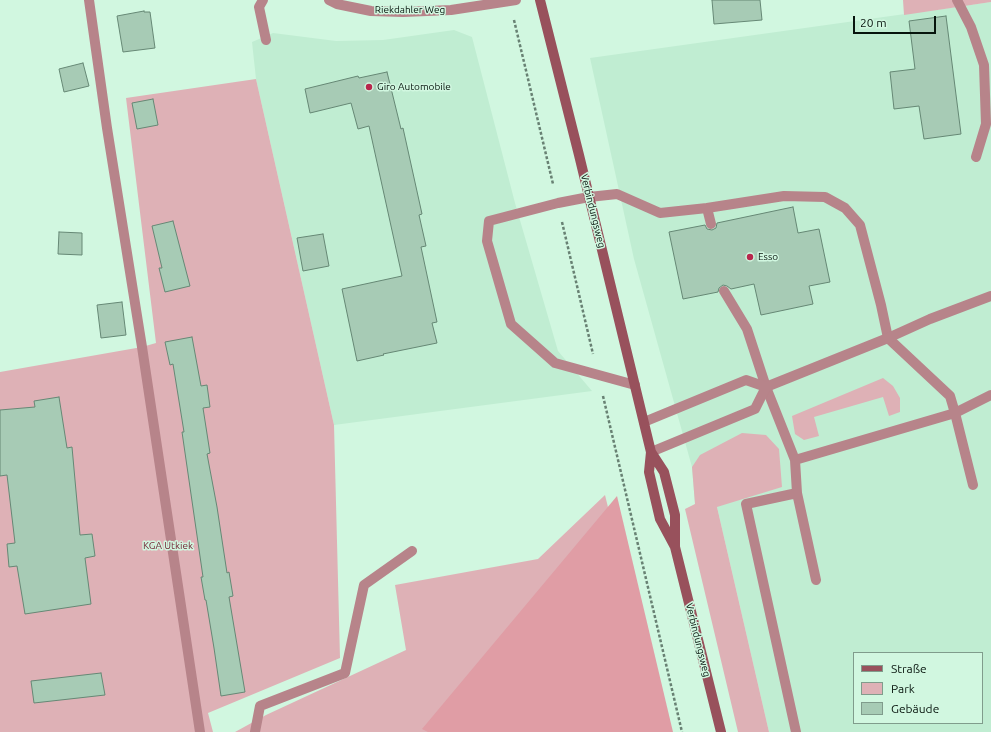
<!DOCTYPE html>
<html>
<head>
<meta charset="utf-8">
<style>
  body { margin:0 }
  #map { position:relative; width:991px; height:732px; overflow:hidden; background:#d1f7e0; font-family:Ubuntu,sans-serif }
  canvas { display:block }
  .legend { position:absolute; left:853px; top:652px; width:130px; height:72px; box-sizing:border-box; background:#d1f7e0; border:1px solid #809c8c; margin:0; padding:5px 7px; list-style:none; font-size:12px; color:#07140d }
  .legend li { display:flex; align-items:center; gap:8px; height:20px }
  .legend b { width:20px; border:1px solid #809c8c }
  .scale { position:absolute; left:853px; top:16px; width:83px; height:18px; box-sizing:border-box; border:2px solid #07140d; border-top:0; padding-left:5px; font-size:12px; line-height:14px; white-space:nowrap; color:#07140d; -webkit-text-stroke:3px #d1f7e0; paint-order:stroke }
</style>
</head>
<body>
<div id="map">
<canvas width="991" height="732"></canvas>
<ul class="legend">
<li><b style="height:5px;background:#98515c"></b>Straße</li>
<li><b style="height:11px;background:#deb1b6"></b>Park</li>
<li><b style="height:11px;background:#a7cbb5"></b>Gebäude</li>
</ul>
<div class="scale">20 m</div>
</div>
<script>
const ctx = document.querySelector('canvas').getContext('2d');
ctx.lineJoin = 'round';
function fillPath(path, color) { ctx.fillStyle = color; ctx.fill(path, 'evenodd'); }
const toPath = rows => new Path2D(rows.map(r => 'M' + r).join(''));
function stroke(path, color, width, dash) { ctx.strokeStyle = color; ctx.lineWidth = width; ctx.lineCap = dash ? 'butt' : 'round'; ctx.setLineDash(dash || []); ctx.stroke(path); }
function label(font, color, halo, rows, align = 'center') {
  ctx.font = font + ' Ubuntu,sans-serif'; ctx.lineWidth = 3; ctx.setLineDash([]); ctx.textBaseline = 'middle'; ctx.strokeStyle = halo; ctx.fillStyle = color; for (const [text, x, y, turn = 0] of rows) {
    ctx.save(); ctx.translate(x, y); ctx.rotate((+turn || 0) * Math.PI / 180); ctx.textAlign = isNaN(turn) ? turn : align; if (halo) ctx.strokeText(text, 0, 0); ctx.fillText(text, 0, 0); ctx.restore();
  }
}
fillPath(toPath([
  [991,2,991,732,769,732,717,507,695,504,692,467,634,259,590,58],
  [854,653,982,653,982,723,854,723],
  [454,30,472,37,515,203,558,351,592,391,334,425,256,79,252,42,273,33,336,41,383,40]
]), '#c0edd2');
fillPath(toPath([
  [903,0,991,0,991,2,904,15],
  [256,79,334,425,340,658,208,713,213,732,0,732,0,372,142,347,156,343,126,98],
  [883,378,893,386,900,398,900,412,889,416,883,397,814,417,819,436,804,440,795,434,792,416],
  [742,433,766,435,779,449,782,487,717,507,769,732,738,732,685,509,695,504,692,467,700,455],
  [605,495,663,732,235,732,266,715,406,650,395,585,538,559]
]), '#deb1b6');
fillPath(toPath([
  [617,496,673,732,428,732,422,729]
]), '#e09da5');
const building = toPath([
  [712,0,760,0,762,20,714,24,712,0],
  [144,11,144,12,150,12,155,48,123,52,117,16,144,11],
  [946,16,961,134,924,139,919,106,894,109,890,72,915,69,909,21,946,16],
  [83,63,89,86,64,92,59,69,83,63],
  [387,72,401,129,403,128,422,214,419,215,426,246,421,247,437,322,432,323,437,343,383,354,384,355,357,361,342,289,402,276,369,126,358,129,351,103,310,113,305,89,358,76,359,78,387,72],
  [153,99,158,125,137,129,132,103,153,99],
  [793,207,798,233,819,229,830,282,809,286,813,304,761,315,754,284,731,289,727,286,723,285,719,288,718,292,683,299,669,232,705,225,707,229,712,230,716,228,717,223,793,207],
  [173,221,190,286,165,292,159,268,162,268,152,226,173,221],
  [59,232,82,233,82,255,58,254,59,232],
  [323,234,329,266,303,271,297,238,323,234],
  [122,302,126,335,101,338,97,305,122,302],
  [192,337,201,386,207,385,210,407,203,408,210,453,207,454,217,507,227,573,229,572,233,596,229,597,245,692,221,696,214,648,206,600,205,600,201,577,203,577,182,432,184,432,173,364,170,365,165,342,192,337],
  [59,397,67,448,72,447,80,535,92,534,95,556,85,558,91,604,25,614,17,566,9,567,7,544,15,543,7,475,0,476,0,410,35,407,34,401,59,397],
  [101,673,105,695,34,703,31,681,101,673]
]);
fillPath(building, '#a7cbb5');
stroke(building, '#668875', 1);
stroke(toPath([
  [514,20,553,184],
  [562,222,593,354],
  [603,396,682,732]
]), '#688173', 2.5, [3, 2]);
stroke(toPath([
  [89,0,107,128,142,347,200,732],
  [263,0,259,7,266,40],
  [957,0,971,27,984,65,986,124,976,157],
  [707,208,784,196,825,197,845,208,860,225,881,305,888,338,950,396,955,413,795,460,766,387,747,329,724,291],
  [635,385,555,363,511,324,487,241,489,221,558,203,589,197,617,194,660,213,707,208,711,224],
  [795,460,797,493,816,580],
  [973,485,955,413,991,395],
  [255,732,260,706,345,673,364,585,412,551],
  [796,732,746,504,797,493]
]), '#b7848a', 10);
stroke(toPath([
  [329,0,337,4,371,11,403,12,451,10,516,0],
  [644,422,746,380,766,387,888,338,930,319,991,296],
  [651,452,755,409,766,387]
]), '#b7848a', 10);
stroke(toPath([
  [540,0,579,155,651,452,664,472,675,515,675,547],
  [651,452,649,472,660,519,675,547,721,732]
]), '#98515c', 10);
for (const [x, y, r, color] of [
  [369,87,4,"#b8274d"],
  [750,257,4,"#b8274d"]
]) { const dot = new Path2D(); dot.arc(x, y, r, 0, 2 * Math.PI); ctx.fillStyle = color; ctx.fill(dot); stroke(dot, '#d1f7e0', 1.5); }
label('10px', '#07140d', '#d1f7e0', [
  ["Riekdahler Weg",410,10],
  ["Verbindungsweg",593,211,76],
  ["Verbindungsweg",698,640,76]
]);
label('10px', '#07140d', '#d1f7e0', [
  ["Giro Automobile",377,87],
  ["Esso",758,257]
], 'left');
label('10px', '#732535', '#d1f7e0', [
  ["KGA Utkiek",168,546]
]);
</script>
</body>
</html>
